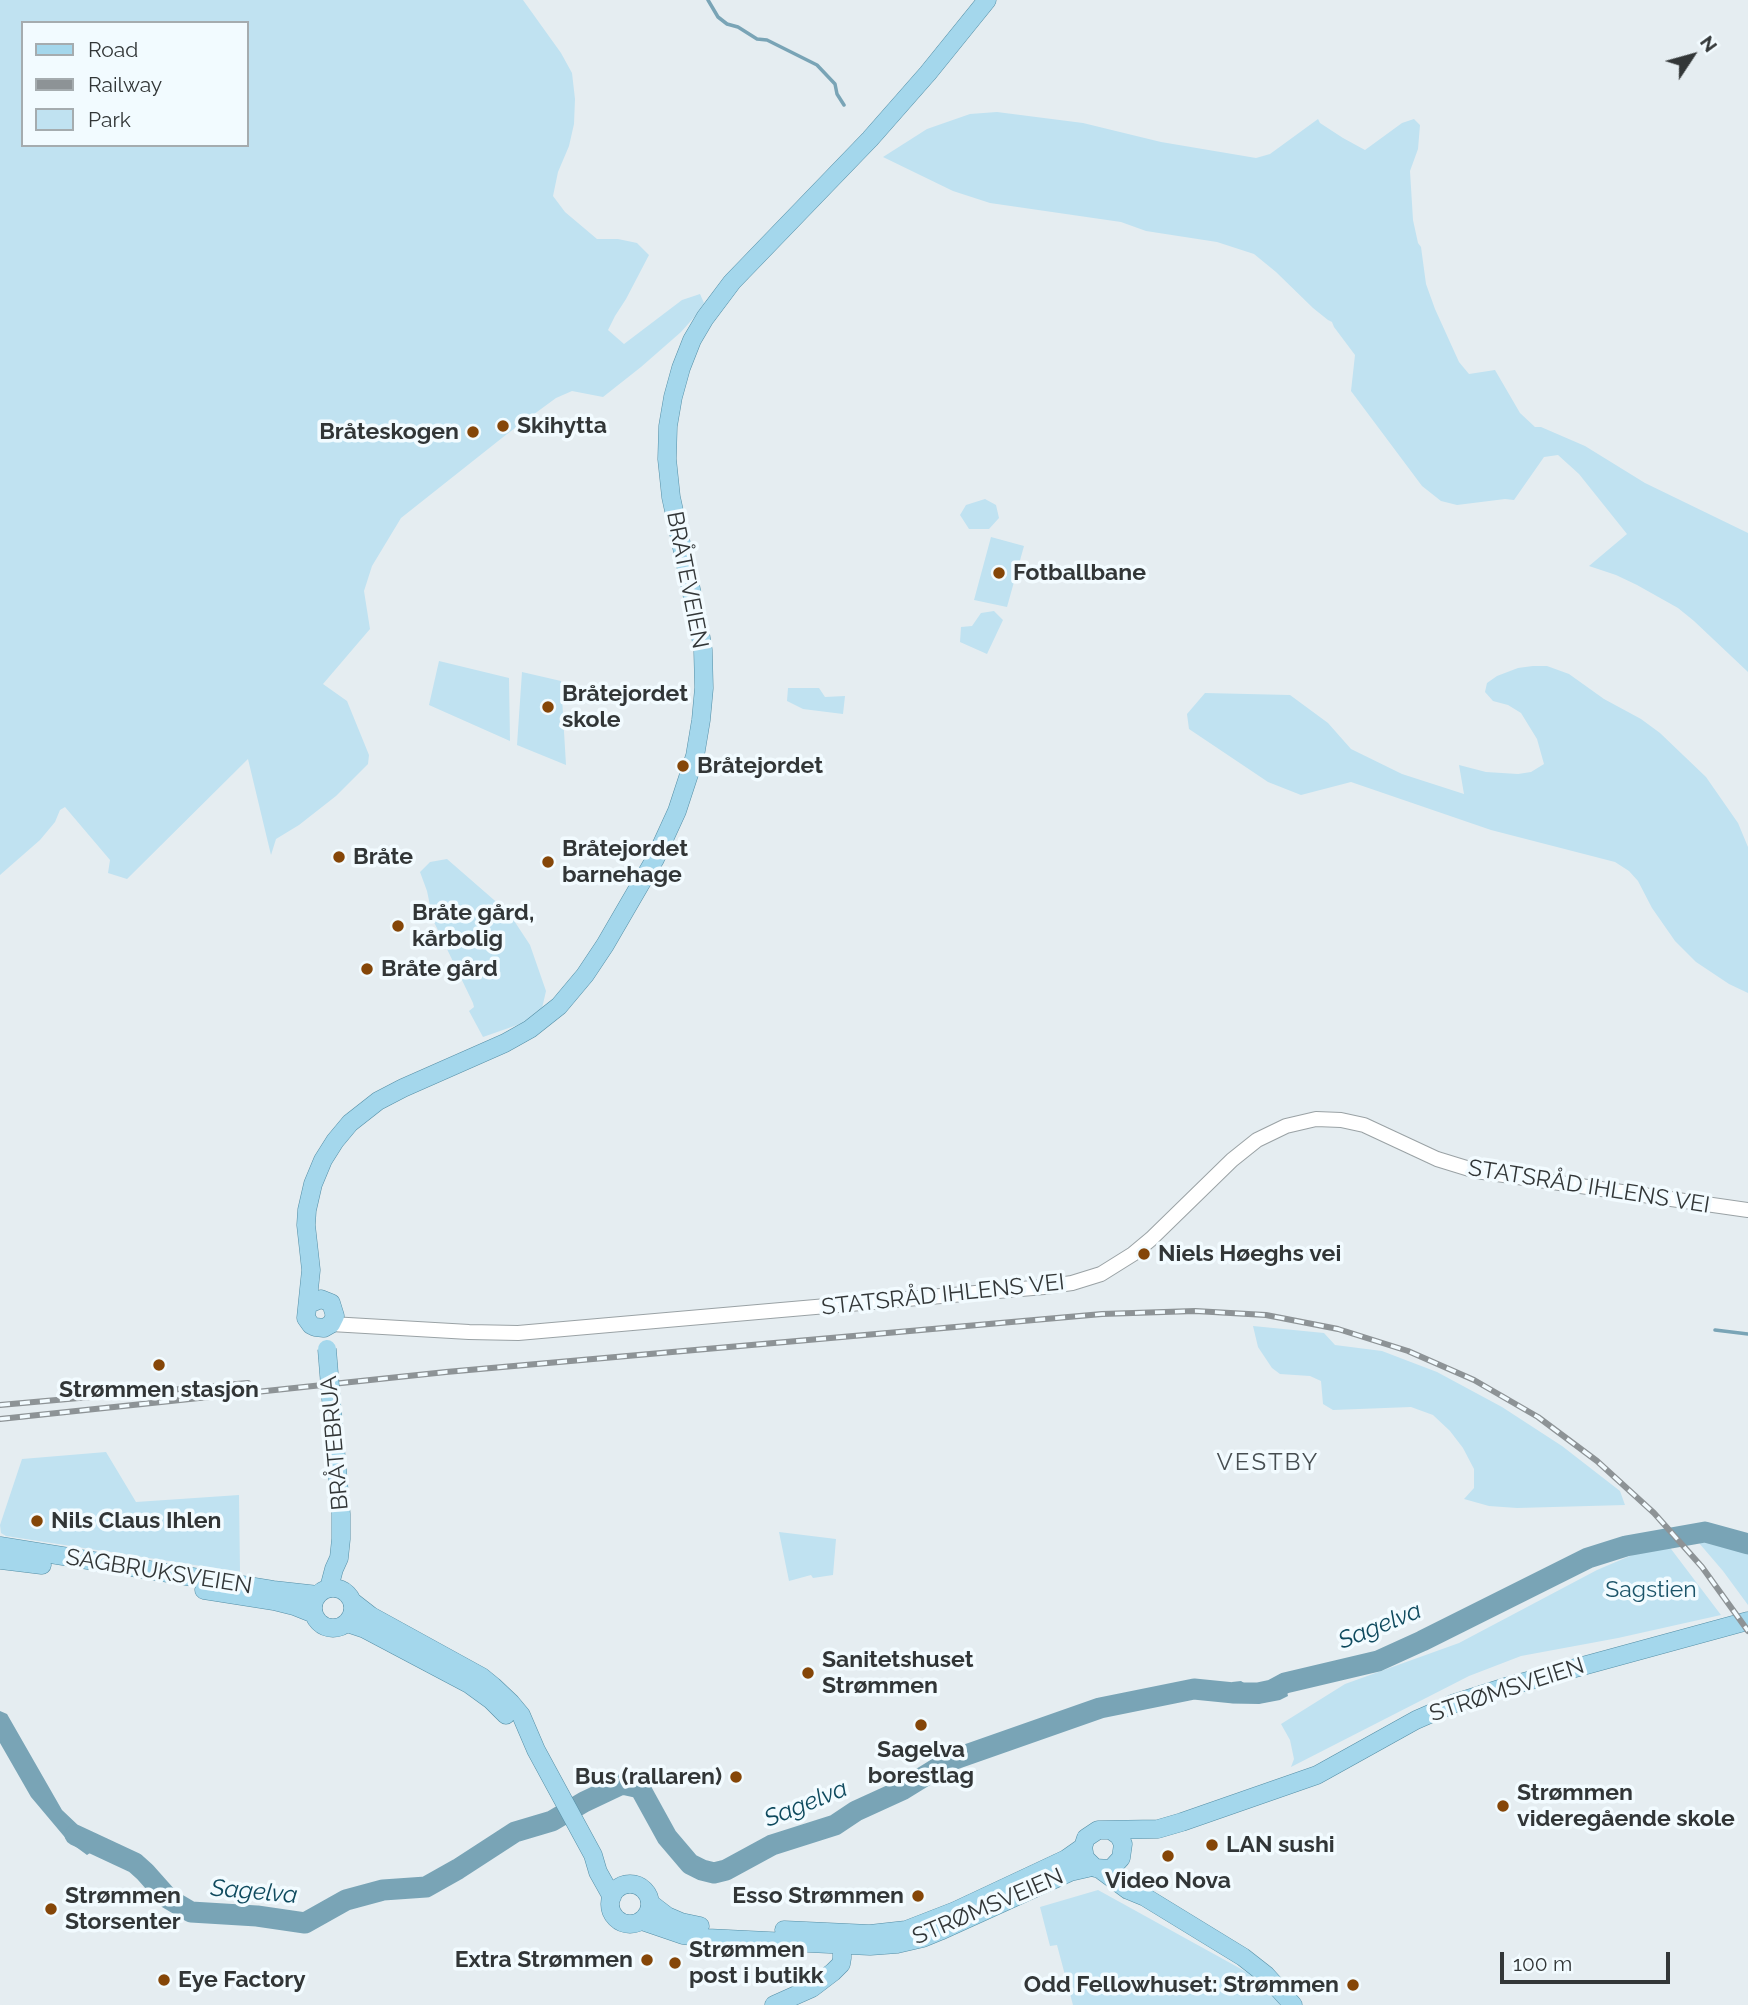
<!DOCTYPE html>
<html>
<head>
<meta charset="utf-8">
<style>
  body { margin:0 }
  #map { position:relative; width:1748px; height:2005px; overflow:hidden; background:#e5edf1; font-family:Raleway,sans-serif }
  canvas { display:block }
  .legend { position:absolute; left:21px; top:21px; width:228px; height:126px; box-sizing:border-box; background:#f2fbff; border:2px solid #a5acaf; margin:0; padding:9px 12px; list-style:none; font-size:21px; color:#323637 }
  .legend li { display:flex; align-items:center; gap:14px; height:35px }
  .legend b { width:35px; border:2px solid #a5acaf }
  .north { position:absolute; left:1657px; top:21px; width:70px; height:70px; -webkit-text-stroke:5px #f2fbff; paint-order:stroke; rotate:54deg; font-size:19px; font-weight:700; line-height:28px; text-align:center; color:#323637 }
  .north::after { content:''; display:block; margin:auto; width:24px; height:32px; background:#323637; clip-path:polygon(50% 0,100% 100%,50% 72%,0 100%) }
  .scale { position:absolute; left:1500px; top:1952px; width:170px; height:32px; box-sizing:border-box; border:4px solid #323637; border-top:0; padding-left:9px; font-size:21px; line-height:24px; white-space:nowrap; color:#323637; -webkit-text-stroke:5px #f2fbff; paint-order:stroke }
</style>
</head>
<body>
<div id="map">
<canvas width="1748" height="2005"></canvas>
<ul class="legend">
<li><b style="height:9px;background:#a4d7ec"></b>Road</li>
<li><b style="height:9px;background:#8d9396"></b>Railway</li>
<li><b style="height:19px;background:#c0e2f1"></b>Park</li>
</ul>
<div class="north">N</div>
<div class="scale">100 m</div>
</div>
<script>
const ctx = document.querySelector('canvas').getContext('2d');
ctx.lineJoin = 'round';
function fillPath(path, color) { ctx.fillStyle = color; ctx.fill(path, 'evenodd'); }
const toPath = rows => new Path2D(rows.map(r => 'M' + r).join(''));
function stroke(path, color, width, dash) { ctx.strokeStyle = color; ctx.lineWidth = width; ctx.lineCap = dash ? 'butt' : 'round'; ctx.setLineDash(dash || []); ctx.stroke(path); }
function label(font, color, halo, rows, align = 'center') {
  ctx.font = font + ' Raleway,sans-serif'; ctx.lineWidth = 7; ctx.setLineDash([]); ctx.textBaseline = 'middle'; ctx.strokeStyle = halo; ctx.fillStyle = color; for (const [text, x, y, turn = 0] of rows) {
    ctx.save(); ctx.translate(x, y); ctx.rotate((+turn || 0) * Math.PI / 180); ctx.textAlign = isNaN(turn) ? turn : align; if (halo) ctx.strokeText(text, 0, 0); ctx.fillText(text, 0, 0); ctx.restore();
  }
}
fillPath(toPath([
  [0,0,523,0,561,53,572,73,575,99,574,124,569,146,558,172,553,196,565,212,597,239,618,239,637,243,649,255,626,299,615,316,608,330,624,344,682,300,700,294,704,303,697,314,681,332,641,367,603,397,572,391,556,398,507,434,401,518,372,566,364,591,370,629,323,684,347,701,369,755,368,764,336,796,299,825,276,839,271,855,248,759,127,879,108,873,110,860,65,807,60,810,55,822,40,840,0,875],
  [23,23,247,23,247,145,23,145],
  [997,112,1083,123,1161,142,1256,158,1270,154,1318,119,1320,123,1343,138,1365,150,1402,123,1414,119,1420,125,1418,149,1410,171,1413,220,1418,243,1421,247,1426,284,1435,309,1459,362,1469,374,1495,370,1520,413,1535,427,1541,427,1585,446,1645,483,1748,533,1748,672,1694,621,1678,608,1637,585,1616,575,1589,566,1627,534,1579,474,1558,455,1544,457,1514,500,1505,499,1457,505,1441,501,1422,486,1351,391,1355,355,1334,327,1332,322,1328,320,1313,308,1276,272,1254,254,1217,242,1146,231,1121,222,990,203,953,191,883,157,927,129,970,114],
  [985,499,996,505,999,518,989,529,969,529,960,515,966,505],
  [991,537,1024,546,1007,607,974,600],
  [994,611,1003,620,987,654,960,642,961,627,972,626,981,613],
  [439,661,509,678,510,741,429,705],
  [1533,666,1547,666,1569,674,1604,699,1641,719,1660,733,1706,777,1738,823,1748,847,1748,993,1729,984,1696,962,1675,941,1652,908,1638,881,1629,871,1615,862,1491,830,1351,782,1301,795,1268,782,1189,729,1187,714,1205,693,1290,695,1328,723,1351,749,1402,774,1464,794,1459,765,1486,772,1518,774,1531,772,1544,764,1537,739,1521,713,1508,705,1493,701,1485,692,1487,683,1497,676,1518,668],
  [522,672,561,681,566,765,517,745],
  [788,688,819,688,825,697,845,696,843,714,803,709,787,701],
  [447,859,509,913,530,945,546,991,540,1017,483,1037,469,1011,474,1007,473,1003,433,920,427,891,420,872,430,862],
  [1253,1326,1324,1333,1335,1345,1382,1351,1437,1372,1502,1407,1562,1446,1620,1491,1625,1505,1517,1508,1489,1506,1464,1499,1474,1488,1474,1469,1463,1448,1450,1431,1433,1415,1411,1407,1333,1410,1323,1404,1321,1381,1310,1376,1280,1374,1272,1368,1258,1347],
  [106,1452,136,1502,239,1495,240,1572,6,1536,1,1533,0,1525,22,1459],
  [779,1532,836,1539,833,1575,813,1578,811,1575,789,1581],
  [1693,1536,1748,1553,1748,1605,1723,1571],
  [1665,1541,1721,1615,1618,1638,1521,1656,1469,1676,1291,1767,1294,1759,1290,1740,1281,1724,1345,1684,1459,1643,1597,1570],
  [1098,1890,1261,1980,1280,2005,1073,2005,1057,1945,1050,1946,1040,1907]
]), '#c0e2f1');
fillPath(toPath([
  [1282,1673,1288,1696,1280,1700,1259,1704,1230,1703,1234,1693,1232,1682,1241,1681,1250,1687,1259,1688],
  [0,1711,7,1714,62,1810,100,1846,87,1855,68,1841,31,1797,0,1743]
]), '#79a4b6');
stroke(toPath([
  [708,0,718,17,727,24,738,27,757,39,767,40,817,65,835,84,837,94,844,105],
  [1715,1330,1748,1334]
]), '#79a4b6', 3.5);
stroke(toPath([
  [75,1835,135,1863,145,1872,169,1899,191,1912,257,1916,305,1923,346,1900,383,1890,426,1887,458,1869,515,1832,552,1821,584,1802,622,1784,640,1788,667,1837,690,1864,702,1870,714,1873,726,1870,772,1845,835,1825,856,1811,902,1790,949,1761,1100,1708,1194,1689,1234,1693,1258,1693,1272,1690,1285,1683,1378,1661,1422,1641,1588,1558,1626,1546,1705,1532,1748,1544]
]), '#79a4b6', 21);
const minor = toPath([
  [331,1324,469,1332,518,1333,1044,1287,1072,1283,1101,1274,1133,1254,1151,1239,1232,1160,1257,1140,1286,1126,1316,1119,1341,1120,1364,1125,1437,1159,1476,1171,1748,1210]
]);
const major = toPath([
  [309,1304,321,1299,331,1303,335,1316,331,1324,324,1328,315,1327,311,1325,306,1318,311,1270,306,1225,307,1210,313,1184,323,1160,335,1141,350,1123,378,1101,403,1088,505,1043,530,1029,559,1006,585,975,605,945,655,859,677,811,695,756,701,720,704,688,703,650,699,626,671,497,667,459,668,426,673,397,681,368,692,340,705,318,732,282,870,139,928,73,987,0],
  [0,1546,273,1590,318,1595],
  [0,1560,42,1565],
  '313 1608a20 20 0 1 1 40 0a20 20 0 1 1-40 0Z',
  [329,1588,334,1569,339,1558,341,1539,341,1514,332,1411],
  [204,1590,274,1601,294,1606,314,1614],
  [353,1602,371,1616,482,1677,493,1686,511,1703,521,1715,536,1750,593,1855,598,1872,612,1897],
  [347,1623,365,1629,469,1684,491,1700,506,1715],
  [1112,1831,1119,1836,1123,1844,1121,1858,1111,1869,1095,1868,1085,1858,1083,1847,1086,1838,1098,1830,1158,1829,1182,1822,1317,1775,1416,1720,1455,1703,1502,1688,1748,1621],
  [1101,1870,1128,1890,1145,1897,1243,1957,1266,1975,1293,2005],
  '610 1904a20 20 0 1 1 40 0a20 20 0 1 1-40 0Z',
  [650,1903,667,1916,681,1922,700,1926],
  [642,1921,683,1935,707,1938,870,1946,897,1944,923,1938,940,1931,1070,1872,1092,1867],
  [784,1930,870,1934,906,1930,955,1911,1066,1859,1083,1847],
  [774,2005,812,1988,833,1972,841,1964,842,1958,842,1945,838,1935]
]);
stroke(minor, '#9aa2a5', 16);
stroke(major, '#548ea5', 19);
stroke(minor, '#fff', 14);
stroke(major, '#a4d7ec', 18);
const rail = toPath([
  [0,1405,248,1383],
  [0,1419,446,1372,1102,1314,1195,1311,1266,1315,1338,1329,1408,1351,1474,1380,1538,1417,1597,1461,1654,1513,1702,1567,1748,1631]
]);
stroke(rail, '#8d9396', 6);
stroke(rail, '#f2fbff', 3.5, [10]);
const majorBridge = toPath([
  [327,1349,332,1411]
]);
stroke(majorBridge, '#548ea5', 19, []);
stroke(majorBridge, '#a4d7ec', 18);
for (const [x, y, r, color] of [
  [503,426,7,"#854608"],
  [473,432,7,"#854608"],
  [999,573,7,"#854608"],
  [548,707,7,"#854608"],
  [683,766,7,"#854608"],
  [339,857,7,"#854608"],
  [548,862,7,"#854608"],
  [398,926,7,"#854608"],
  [367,969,7,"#854608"],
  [1144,1254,7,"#854608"],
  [159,1365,7,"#854608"],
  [37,1521,7,"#854608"],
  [808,1673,7,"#854608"],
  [921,1725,7,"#854608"],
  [736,1777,7,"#854608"],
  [1503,1806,7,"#854608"],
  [1212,1845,7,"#854608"],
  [1168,1856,7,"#854608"],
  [918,1896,7,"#854608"],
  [51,1909,7,"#854608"],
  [647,1960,7,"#854608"],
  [675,1963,7,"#854608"],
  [164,1980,7,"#854608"],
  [1353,1985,7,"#854608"]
]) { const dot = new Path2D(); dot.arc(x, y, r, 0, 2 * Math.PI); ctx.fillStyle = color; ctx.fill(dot); stroke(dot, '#f2fbff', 2.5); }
label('bold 23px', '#323637', '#f2fbff', [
  ["Skihytta",517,426],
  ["Bråteskogen",459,432,"right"],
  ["Fotballbane",1013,573],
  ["Bråtejordet",562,694],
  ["skole",562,720],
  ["Bråtejordet",697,766],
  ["Bråtejordet",562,849],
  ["barnehage",562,875],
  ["Bråte",353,857],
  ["Bråte gård,",412,913],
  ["kårbolig",412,939],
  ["Bråte gård",381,969],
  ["Niels Høeghs vei",1158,1254],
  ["Strømmen stasjon",159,1390,"center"],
  ["Nils Claus Ihlen",51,1521],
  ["Sanitetshuset",822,1660],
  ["Strømmen",822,1686],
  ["Sagelva",921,1750,"center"],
  ["borestlag",921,1776,"center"],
  ["Bus (rallaren)",722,1777,"right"],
  ["Strømmen",1517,1793],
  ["videregående skole",1517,1819],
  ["LAN sushi",1226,1845],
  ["Video Nova",1168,1881,"center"],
  ["Strømmen",65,1896],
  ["Storsenter",65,1922],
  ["Esso Strømmen",904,1896,"right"],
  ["Strømmen",689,1950],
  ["post i butikk",689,1976],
  ["Extra Strømmen",633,1960,"right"],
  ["Eye Factory",178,1980],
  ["Odd Fellowhuset: Strømmen",1339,1985,"right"]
], 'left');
label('23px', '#323637', '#f2fbff', [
  ["BRÅTEVEIEN",687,580,79],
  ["STATSRÅD IHLENS VEI",1589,1187,9],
  ["STATSRÅD IHLENS VEI",943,1295,-6],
  ["BRÅTEBRUA",335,1443,-95],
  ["SAGBRUKSVEIEN",159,1572,9],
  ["STRØMSVEIEN",1507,1690,-18],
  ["STRØMSVEIEN",988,1907,-23]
]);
label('23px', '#1b5469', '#f2fbff', [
  ["Sagstien",1651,1590]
]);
ctx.letterSpacing = '2px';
label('24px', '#474e51', '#f2fbff', [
  ["VESTBY",1268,1463]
]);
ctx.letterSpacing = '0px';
label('italic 24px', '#0e4a5e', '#f2fbff', [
  ["Sagelva",1380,1626,-22],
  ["Sagelva",806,1804,-22],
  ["Sagelva",254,1892,5]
]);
</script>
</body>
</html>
